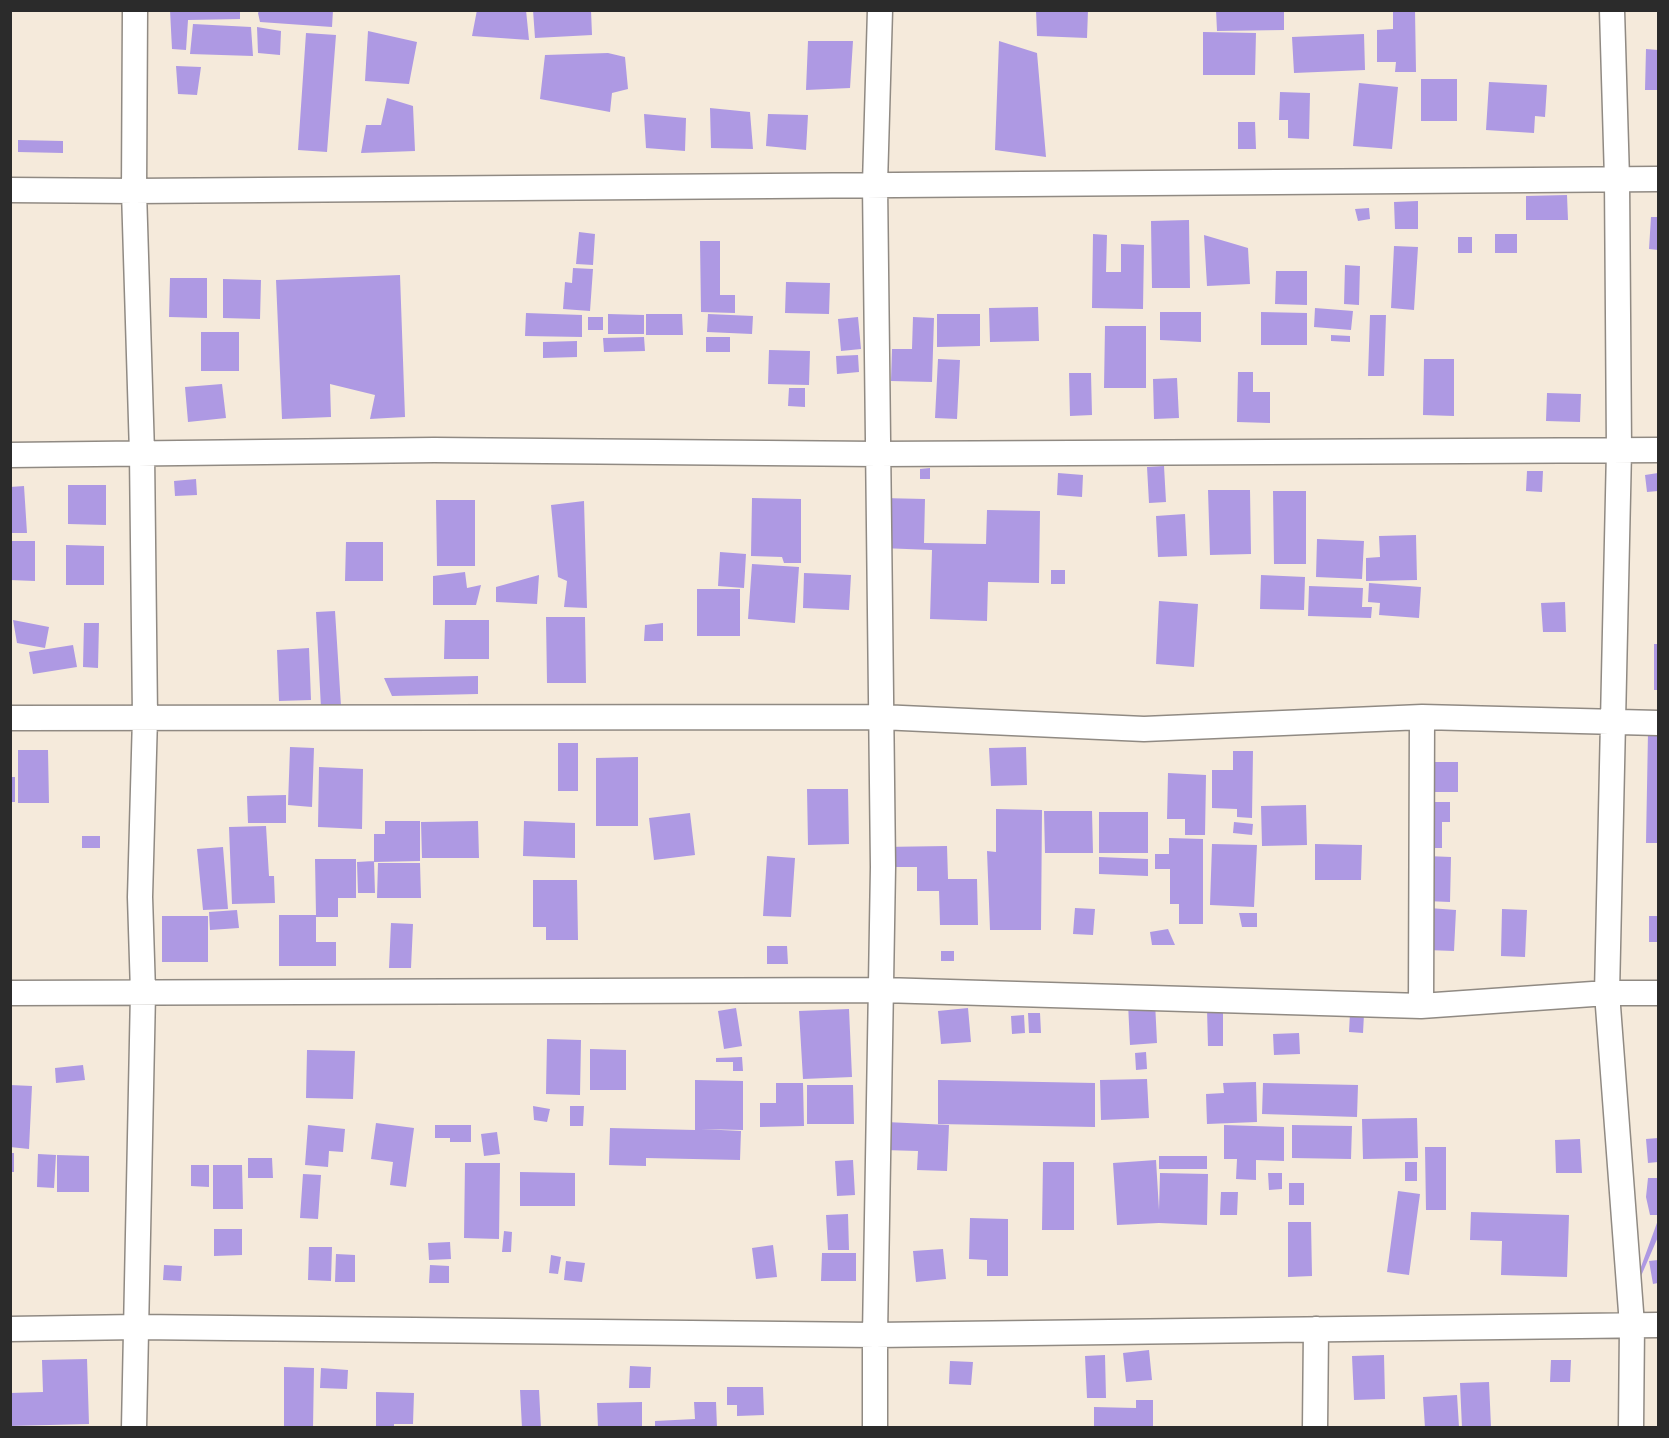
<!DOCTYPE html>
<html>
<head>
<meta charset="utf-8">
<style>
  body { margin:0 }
  #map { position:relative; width:1669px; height:1438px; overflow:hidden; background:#f5eadb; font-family:Delius,sans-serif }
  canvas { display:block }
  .frame { position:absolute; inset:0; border:12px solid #2b2b2b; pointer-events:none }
</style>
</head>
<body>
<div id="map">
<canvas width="1669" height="1438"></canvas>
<div class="frame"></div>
</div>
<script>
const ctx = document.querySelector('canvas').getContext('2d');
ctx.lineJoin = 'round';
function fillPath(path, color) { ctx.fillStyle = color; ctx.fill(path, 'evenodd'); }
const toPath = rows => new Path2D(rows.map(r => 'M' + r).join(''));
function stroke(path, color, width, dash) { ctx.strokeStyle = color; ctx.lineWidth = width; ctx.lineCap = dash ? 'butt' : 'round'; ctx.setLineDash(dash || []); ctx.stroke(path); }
fillPath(toPath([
  [170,10,240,10,240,19,188,20,186,50,172,49],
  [260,10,333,10,332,27,260,22,258,13],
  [477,10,526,10,529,40,472,36],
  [533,10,591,10,592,35,535,38],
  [1036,10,1088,10,1087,38,1037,36],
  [1216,10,1284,10,1284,30,1217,31],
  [1393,10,1415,10,1416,72,1395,72,1396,62,1377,62,1377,30,1393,29],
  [193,24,251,27,253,56,190,54],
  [257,27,281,31,280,55,258,53],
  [368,31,417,42,409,84,365,81],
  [1203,32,1256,33,1255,75,1203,75],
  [306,33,336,35,327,152,298,150],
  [1364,34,1365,70,1294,73,1292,37],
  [808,41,853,41,850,88,806,90],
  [999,41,1037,53,1046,157,995,150],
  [1646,49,1658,50,1658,90,1645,90],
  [608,53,625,57,628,89,612,93,610,112,540,99,545,55],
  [176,66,201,67,197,95,178,94],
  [1421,79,1457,79,1457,121,1421,121],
  [1489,82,1547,85,1545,117,1535,116,1534,133,1486,130],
  [1359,83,1398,87,1392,149,1353,146],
  [1280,92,1310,93,1309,139,1288,138,1288,120,1279,120],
  [387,98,413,106,415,151,361,153,366,125,381,125],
  [710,108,750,112,753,149,711,148],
  [644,114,686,118,685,151,646,148],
  [768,114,808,115,806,150,766,146],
  [1238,122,1255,122,1256,149,1238,149],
  [18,140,63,141,63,153,18,152],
  [1567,195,1568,220,1526,220,1526,196],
  [1418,201,1418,229,1395,229,1394,202],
  [1369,208,1370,219,1358,221,1355,209],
  [1651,217,1658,217,1658,250,1649,249],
  [1189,220,1190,288,1152,288,1151,221],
  [579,232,595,234,593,265,576,264],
  [1093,234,1107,235,1106,272,1121,272,1121,244,1144,245,1143,309,1092,308],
  [1495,234,1517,234,1517,253,1495,253],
  [1204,235,1248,248,1250,284,1207,286],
  [1458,237,1472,237,1472,253,1458,253],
  [700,241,720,241,720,295,735,295,735,313,701,312],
  [1394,246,1418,247,1414,310,1391,308],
  [1345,265,1360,266,1359,305,1344,304],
  [573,268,593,269,590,311,563,309,565,282,572,283],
  [1276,271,1307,271,1307,305,1275,304],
  [400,275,405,417,370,419,375,395,330,384,331,417,282,419,276,280],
  [170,278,207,278,207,318,169,317],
  [223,279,261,280,260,319,223,318],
  [786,282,830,283,829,314,785,313],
  [1038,307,1039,341,990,342,989,308],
  [1315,308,1353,311,1351,330,1314,327],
  [1160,312,1201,312,1201,342,1160,340],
  [1261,312,1307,313,1307,345,1261,345],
  [526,313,582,315,582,337,525,336],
  [608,314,644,315,644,334,608,334],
  [646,314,682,314,683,335,646,335],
  [708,314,753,316,752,334,707,332],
  [937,314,980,314,980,346,937,347],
  [1370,315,1386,315,1384,376,1368,376],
  [588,317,603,317,603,330,588,330],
  [858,317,861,349,841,351,838,319],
  [913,317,934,318,932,382,891,381,892,349,912,349],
  [1105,326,1146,326,1146,388,1104,388],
  [201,332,239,332,239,371,201,371],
  [1331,335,1350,336,1350,342,1331,341],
  [644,337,645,351,604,352,603,338],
  [706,337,730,337,730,352,706,352],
  [577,341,577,357,543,358,543,342],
  [769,350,810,351,809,385,768,384],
  [858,355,859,372,837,374,836,356],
  [938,359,960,360,957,419,935,418],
  [1424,359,1454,359,1454,416,1423,415],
  [1238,372,1253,372,1253,392,1270,392,1270,423,1237,422],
  [1069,373,1091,373,1092,415,1070,416],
  [1177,378,1179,418,1154,419,1153,379],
  [222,384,226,418,188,422,185,387],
  [789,388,805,388,805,407,788,406],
  [1547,393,1581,394,1580,422,1546,421],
  [1164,466,1166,502,1149,503,1147,467],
  [930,468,930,479,920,479,920,469],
  [1527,471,1543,471,1542,492,1526,491],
  [1058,473,1083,475,1082,497,1057,495],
  [1658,473,1658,491,1647,492,1645,475],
  [196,479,197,495,175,496,174,481],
  [68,485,106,485,106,525,68,524],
  [24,486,27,533,10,533,10,487],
  [1208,490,1250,490,1251,554,1210,555],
  [1273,491,1306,491,1306,564,1274,564],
  [752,498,801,499,801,563,784,563,782,557,751,556],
  [882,498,925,499,924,543,986,544,987,510,1040,511,1039,583,988,582,987,621,930,619,932,550,881,548],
  [436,500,475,500,475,566,437,566],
  [584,501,587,608,564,607,567,581,558,577,551,505],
  [1185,514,1187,556,1158,557,1156,516],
  [1416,535,1417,580,1366,581,1366,558,1380,557,1379,536],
  [1317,539,1364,541,1362,579,1316,577],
  [10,541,35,541,35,581,10,580],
  [346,542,383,542,383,581,345,581],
  [66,545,104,546,104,585,66,585],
  [720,552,746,554,744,588,718,586],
  [752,564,799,567,795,623,748,619],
  [1051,570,1065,570,1065,584,1051,584],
  [465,572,467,588,481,585,476,605,433,605,433,576],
  [804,573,851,575,849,610,803,608],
  [539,575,537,604,496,602,496,587],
  [1261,575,1305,577,1304,610,1260,609],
  [1369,583,1421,587,1419,618,1379,615,1380,603,1368,602],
  [1309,586,1363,588,1362,607,1372,607,1371,618,1308,616],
  [697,589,740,589,740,636,697,636],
  [1159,601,1198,604,1194,667,1156,664],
  [1565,602,1566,632,1543,632,1541,603],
  [335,611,341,706,321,708,316,612],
  [546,617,585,617,586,683,547,683],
  [13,620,49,627,45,648,17,643],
  [445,620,489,620,489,659,444,659],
  [84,623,99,623,98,668,83,667],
  [663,623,663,641,644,641,645,625],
  [1654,644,1658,644,1658,690,1654,690],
  [73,645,77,667,33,674,29,652],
  [309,648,311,700,279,701,277,650],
  [478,676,478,694,392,696,384,678],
  [1648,732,1658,732,1658,843,1646,843],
  [558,743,578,743,578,791,558,791],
  [290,747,314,748,312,807,288,805],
  [1026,747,1027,785,991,786,989,748],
  [18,750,48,750,49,803,18,803],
  [1233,751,1253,751,1252,818,1237,817,1237,809,1212,808,1212,770,1233,770],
  [638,757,638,826,596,826,596,758],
  [1428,762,1458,762,1458,792,1428,792],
  [319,767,363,769,362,829,318,827],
  [1168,773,1206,775,1205,835,1185,835,1185,819,1167,819],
  [10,777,15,777,15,802,10,802],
  [807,789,848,789,849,844,808,845],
  [286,795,286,823,248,823,247,796],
  [1425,802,1450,802,1450,822,1442,822,1442,848,1426,848],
  [1306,805,1307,845,1262,846,1261,806],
  [996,809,1042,810,1041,930,990,930,987,851,996,852],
  [1044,811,1092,811,1093,853,1045,853],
  [1099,812,1148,812,1148,853,1099,853],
  [690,813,695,855,654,860,649,818],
  [385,821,420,821,420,861,374,862,374,834,385,834],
  [478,821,479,858,422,858,421,822],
  [524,821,575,823,575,858,523,856],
  [1234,822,1253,824,1252,835,1233,833],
  [266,826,269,876,274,876,275,903,232,904,229,827],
  [82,836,100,836,100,848,82,848],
  [1169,838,1203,839,1203,924,1179,924,1179,904,1170,904,1170,869,1155,869,1155,854,1169,854],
  [1212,844,1257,845,1254,907,1210,905],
  [1315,844,1362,845,1361,880,1315,880],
  [947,846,948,879,977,879,978,925,940,925,939,891,917,891,917,867,883,867,882,847],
  [223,847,228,909,203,910,197,849],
  [767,856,795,858,791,917,763,916],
  [1427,856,1451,857,1450,902,1426,901],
  [1099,857,1148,859,1148,876,1099,874],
  [315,859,356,859,356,898,338,898,338,917,316,917,316,942,336,942,336,966,279,966,279,915,316,915],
  [374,861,375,893,358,893,357,862],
  [378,863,420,863,421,898,377,898],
  [533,880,577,880,578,940,546,940,546,927,533,927],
  [1075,908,1095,909,1093,935,1073,934],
  [1429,908,1456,910,1454,951,1427,950],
  [1502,909,1527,910,1525,957,1501,956],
  [237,910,239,928,210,930,209,912],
  [1239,913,1257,913,1257,927,1242,927],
  [162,916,208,916,208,962,162,962],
  [1649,916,1658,916,1658,942,1649,942],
  [391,923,413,924,411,968,389,968],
  [1168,929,1175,945,1152,945,1150,932],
  [767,946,787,946,788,964,767,964],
  [941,951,954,951,954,961,941,961],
  [1155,1002,1157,1043,1130,1045,1128,1003],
  [736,1008,742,1046,724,1049,718,1011],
  [968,1008,971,1042,941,1044,938,1011],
  [849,1009,852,1077,803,1079,799,1011],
  [1207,1009,1223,1009,1223,1046,1208,1046],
  [1028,1013,1040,1013,1041,1033,1029,1033],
  [1350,1013,1364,1014,1363,1033,1349,1032],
  [1024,1015,1025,1033,1012,1034,1011,1016],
  [1299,1033,1300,1054,1274,1055,1273,1034],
  [547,1039,581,1040,580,1095,546,1094],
  [590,1049,626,1050,626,1090,590,1090],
  [307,1050,355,1051,353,1099,306,1098],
  [1146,1052,1147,1069,1136,1070,1135,1053],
  [742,1057,743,1071,733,1071,733,1062,716,1062,716,1058],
  [83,1065,85,1080,56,1083,55,1068],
  [1147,1079,1149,1118,1101,1120,1100,1080],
  [695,1080,743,1081,743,1130,701,1129,741,1131,740,1160,646,1158,646,1166,609,1165,610,1128,695,1130],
  [938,1080,1095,1083,1095,1127,938,1124],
  [1256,1082,1257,1122,1207,1124,1206,1094,1224,1093,1223,1083],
  [776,1083,803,1083,804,1126,760,1127,760,1103,776,1103],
  [1263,1083,1358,1085,1357,1117,1262,1114],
  [10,1085,32,1086,29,1149,10,1147],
  [807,1085,853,1085,854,1124,807,1124],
  [533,1106,550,1109,547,1122,534,1120],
  [570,1106,584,1106,583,1126,570,1126],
  [1417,1118,1418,1158,1363,1159,1362,1119],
  [886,1122,949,1125,947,1171,917,1170,918,1151,884,1150],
  [376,1123,414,1128,406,1187,390,1185,393,1162,371,1159],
  [308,1125,345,1129,343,1152,329,1151,328,1167,305,1165],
  [435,1125,471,1125,471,1142,450,1142,450,1138,435,1138],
  [1224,1125,1284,1127,1284,1161,1256,1160,1256,1180,1236,1179,1237,1159,1224,1159],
  [1292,1125,1352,1126,1351,1159,1292,1158],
  [497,1132,500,1154,484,1156,481,1134],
  [1658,1138,1658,1162,1648,1163,1646,1139],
  [1580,1139,1582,1173,1556,1173,1555,1140],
  [1425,1147,1446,1147,1446,1210,1426,1210],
  [10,1153,14,1153,14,1172,10,1172],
  [38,1154,56,1155,54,1188,37,1187],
  [57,1155,89,1156,89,1192,57,1192],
  [1159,1156,1207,1156,1207,1169,1159,1169],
  [248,1158,272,1158,273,1178,248,1178],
  [853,1160,855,1195,837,1196,835,1161],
  [1156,1160,1159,1210,1160,1173,1208,1174,1207,1225,1159,1223,1117,1225,1113,1163],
  [1043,1162,1074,1162,1074,1230,1042,1230],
  [1405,1162,1417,1162,1417,1181,1405,1181],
  [465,1163,500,1163,499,1239,464,1238],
  [191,1165,209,1165,209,1187,191,1186],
  [213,1165,242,1165,243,1209,213,1209],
  [520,1172,575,1173,575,1206,520,1206],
  [1268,1173,1282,1173,1282,1189,1269,1190],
  [303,1174,321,1175,318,1219,300,1218],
  [1648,1178,1658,1178,1658,1215,1650,1215,1646,1197],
  [1289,1183,1304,1183,1304,1205,1289,1205],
  [1398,1191,1420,1194,1409,1275,1387,1272],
  [1221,1192,1238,1192,1237,1215,1220,1215],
  [1471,1212,1569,1215,1567,1277,1501,1275,1502,1241,1470,1240],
  [848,1214,849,1250,828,1250,826,1215],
  [970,1218,1008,1219,1008,1276,987,1276,987,1260,969,1259],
  [1658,1220,1658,1237,1635,1290,1633,1289],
  [1288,1222,1311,1222,1312,1276,1288,1277],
  [214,1229,242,1229,242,1255,214,1256],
  [504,1231,512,1232,511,1252,502,1252],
  [450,1242,451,1259,429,1260,428,1243],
  [773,1245,777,1277,756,1279,752,1248],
  [309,1247,332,1247,331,1281,308,1280],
  [943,1249,946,1279,916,1282,913,1251],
  [822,1253,856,1253,856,1281,821,1281],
  [336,1254,355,1255,355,1282,335,1282],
  [551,1255,561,1257,558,1274,549,1273],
  [1658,1260,1658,1283,1653,1284,1649,1261],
  [566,1261,585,1263,582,1282,564,1280],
  [164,1265,182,1266,181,1281,163,1280],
  [430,1265,449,1266,449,1283,429,1283],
  [1149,1350,1152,1380,1126,1382,1123,1353],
  [1105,1355,1106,1398,1087,1398,1085,1356],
  [1384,1355,1385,1399,1354,1400,1352,1356],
  [87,1359,89,1424,10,1426,10,1393,43,1392,42,1360],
  [1551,1360,1571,1360,1570,1382,1550,1382],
  [950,1361,973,1362,971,1385,949,1384],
  [630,1366,651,1367,650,1388,629,1388],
  [284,1367,314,1368,313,1428,284,1428],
  [321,1368,348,1370,347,1389,320,1388],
  [1489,1382,1491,1427,1462,1428,1460,1383],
  [727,1387,763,1387,764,1415,737,1416,737,1405,727,1405],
  [520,1390,539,1390,541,1428,522,1428],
  [376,1392,414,1393,413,1424,394,1424,394,1428,376,1428],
  [1457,1395,1459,1427,1425,1428,1423,1397],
  [1136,1400,1153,1400,1153,1428,1094,1428,1094,1407,1136,1408],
  [642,1402,642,1428,598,1428,597,1403],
  [694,1402,716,1402,717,1428,655,1428,655,1421,695,1419]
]), '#ae99e3');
const minor = toPath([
  [1612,10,1617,179,1619,450,1607,993,1632,1325,1631,1428],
  [10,190,134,191,1658,179],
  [10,455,434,450,877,454,1658,450],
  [10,718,880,717,1144,729,1422,717,1658,723],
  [10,993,882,990,1421,1006,1607,993,1658,993],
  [1421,1006,1422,717],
  [10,1329,137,1327,875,1335,1658,1325],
  [134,1428,143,992,140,897,145,717,142,453,134,191,135,10],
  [875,1428,875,1335,883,867,875,184,880,10],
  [1315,1428,1316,1329]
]);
stroke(minor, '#908a83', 27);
stroke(minor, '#fff', 24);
</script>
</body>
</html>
